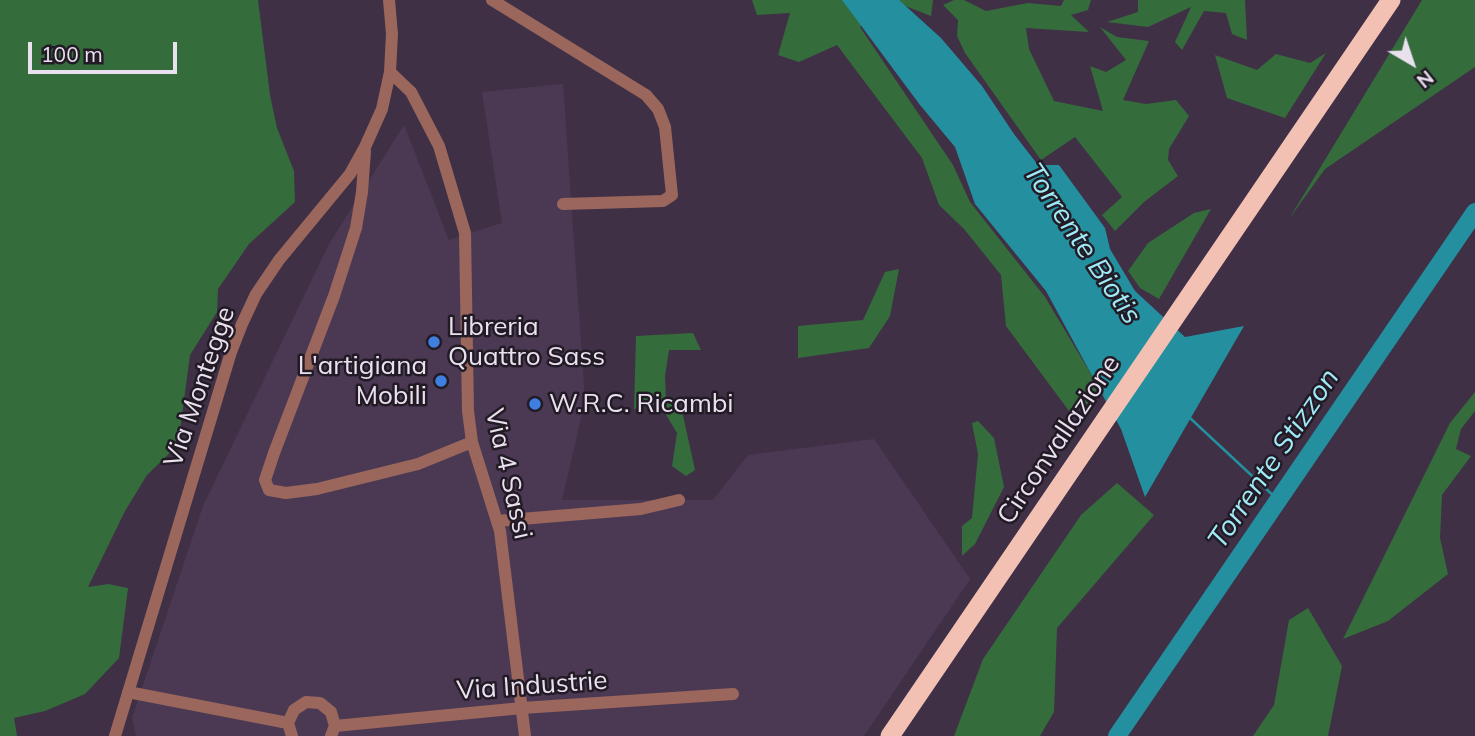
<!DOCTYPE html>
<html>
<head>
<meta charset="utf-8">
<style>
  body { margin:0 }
  #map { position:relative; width:1475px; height:736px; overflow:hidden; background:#3f3046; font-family:Mulish,sans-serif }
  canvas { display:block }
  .north { position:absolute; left:1377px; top:28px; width:70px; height:70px; -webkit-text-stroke:5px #221b25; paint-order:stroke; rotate:141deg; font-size:19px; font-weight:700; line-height:28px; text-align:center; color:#eae1ef }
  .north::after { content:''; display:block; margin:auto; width:24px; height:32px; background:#eae1ef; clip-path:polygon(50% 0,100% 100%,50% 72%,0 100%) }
  .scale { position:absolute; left:28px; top:42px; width:149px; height:32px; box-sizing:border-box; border:4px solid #eae1ef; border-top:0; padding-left:9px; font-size:21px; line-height:24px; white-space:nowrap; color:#eae1ef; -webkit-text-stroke:5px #221b25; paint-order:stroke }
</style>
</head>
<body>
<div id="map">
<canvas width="1475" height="736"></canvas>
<div class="north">N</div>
<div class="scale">100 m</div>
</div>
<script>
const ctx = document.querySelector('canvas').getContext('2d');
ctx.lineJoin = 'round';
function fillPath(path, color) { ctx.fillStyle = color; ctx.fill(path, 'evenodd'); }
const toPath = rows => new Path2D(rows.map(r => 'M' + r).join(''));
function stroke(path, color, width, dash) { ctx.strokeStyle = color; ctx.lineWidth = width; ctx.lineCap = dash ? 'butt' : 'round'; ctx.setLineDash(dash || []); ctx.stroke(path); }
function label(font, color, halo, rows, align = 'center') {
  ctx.font = font + ' Mulish,sans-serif'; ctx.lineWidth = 5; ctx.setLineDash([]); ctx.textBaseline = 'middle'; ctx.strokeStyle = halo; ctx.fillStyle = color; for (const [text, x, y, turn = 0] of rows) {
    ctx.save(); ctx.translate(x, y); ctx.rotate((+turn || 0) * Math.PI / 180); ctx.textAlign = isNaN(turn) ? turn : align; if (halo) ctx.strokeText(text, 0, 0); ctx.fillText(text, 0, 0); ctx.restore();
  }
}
fillPath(toPath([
  [563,84,585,401,562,500,713,500,748,455,874,439,970,579,864,736,136,736,132,718,203,506,329,244,404,125,449,240,502,223,482,92]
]), '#4b3954');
fillPath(toPath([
  [0,0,258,0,270,95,277,128,294,171,295,202,249,244,218,289,217,312,190,355,178,445,147,475,125,511,88,587,108,584,128,588,119,658,85,694,45,711,14,718,17,736,0,736],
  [752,0,933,0,931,16,890,0,860,27,953,165,970,202,1045,297,1097,384,1094,401,1069,411,1006,326,1001,275,964,229,939,205,922,158,837,45,799,62,778,55,790,13,757,15],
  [954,0,964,0,986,11,1028,3,1061,6,1064,0,1091,0,1088,10,1071,15,1089,32,1026,28,1029,49,1054,101,1103,111,1090,66,1106,72,1126,60,1100,27,1117,37,1149,41,1123,100,1146,104,1176,100,1189,116,1169,149,1168,160,1178,176,1144,202,1115,231,1102,215,1122,197,1075,137,1041,160,965,53,957,36,958,20,943,5],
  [1138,0,1245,0,1247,40,1232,34,1226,13,1204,11,1182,50,1175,42,1191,7,1148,27,1107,22,1138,12],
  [1422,0,1475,0,1475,67,1325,169,1289,219],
  [1326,53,1285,118,1227,98,1215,55,1257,70,1276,54,1310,63],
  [1211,209,1159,299,1140,288,1128,271,1148,243,1194,213],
  [899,269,890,316,869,348,798,358,798,326,863,320,885,272],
  [693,333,701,350,669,350,665,376,666,401,682,411,695,470,686,476,672,466,677,433,659,403,634,409,636,336],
  [1475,392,1475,411,1461,429,1456,449,1471,456,1442,495,1440,538,1448,574,1388,621,1343,639,1450,423],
  [978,421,994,438,1004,487,975,544,962,556,962,526,972,518,978,454,972,423],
  [1117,483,1154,515,1057,628,1054,712,1040,736,954,736,983,659,1081,515],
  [1308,608,1342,666,1328,736,1253,736,1274,705,1289,620]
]), '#356c3c');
fillPath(toPath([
  [842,0,899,0,941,38,982,86,1014,134,1038,165,1059,165,1105,228,1110,249,1135,291,1185,337,1244,326,1145,497,1121,429,1046,291,975,204,955,147,920,105]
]), '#238f9f');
stroke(toPath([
  [1190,418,1278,500]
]), '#238f9f', 2.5);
stroke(toPath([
  [1117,736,1475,212]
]), '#238f9f', 18);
stroke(toPath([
  [492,0,646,95,658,109,665,127,672,195,663,201,563,204],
  [390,72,411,92,439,146,465,233,468,411,472,442,500,531,525,736],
  [365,151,362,192,356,228,334,296,274,453,265,480,269,490,286,493,317,489,418,464,472,442],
  [497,521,641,509,679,500],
  [128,692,288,723],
  [335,726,522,708,733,694],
  [115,736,231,352,242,324,256,294,279,260,350,174,365,147,382,109,390,72,392,34,389,0],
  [292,736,288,723,294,710,306,702,320,703,331,712,335,726,331,736]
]), '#9b675c', 12);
stroke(toPath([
  [890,736,1391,0]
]), '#f3c0b4', 19);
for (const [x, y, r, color] of [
  [434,342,7,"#3f7fe0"],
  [441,381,7,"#3f7fe0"],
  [535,404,7,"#3f7fe0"]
]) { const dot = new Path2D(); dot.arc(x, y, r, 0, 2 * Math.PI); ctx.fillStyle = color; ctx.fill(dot); stroke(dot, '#221b25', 2.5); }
label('26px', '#eae1ef', '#221b25', [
  ["Libreria",448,327],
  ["Quattro Sass",448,357],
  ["L'artigiana",427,366,"right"],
  ["Mobili",427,396,"right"],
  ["W.R.C. Ricambi",549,404]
], 'left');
label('26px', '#eae1ef', '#221b25', [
  ["Via Montegge",200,387,-71],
  ["Circonvallazione",1059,440,-56],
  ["Via 4 Sassi",508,474,77],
  ["Via Industrie",532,686,-4]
]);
label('italic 28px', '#a0eaf7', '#221b25', [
  ["Torrente Biotis",1082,244,56],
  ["Torrente Stizzon",1274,459,-56]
]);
</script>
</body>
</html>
